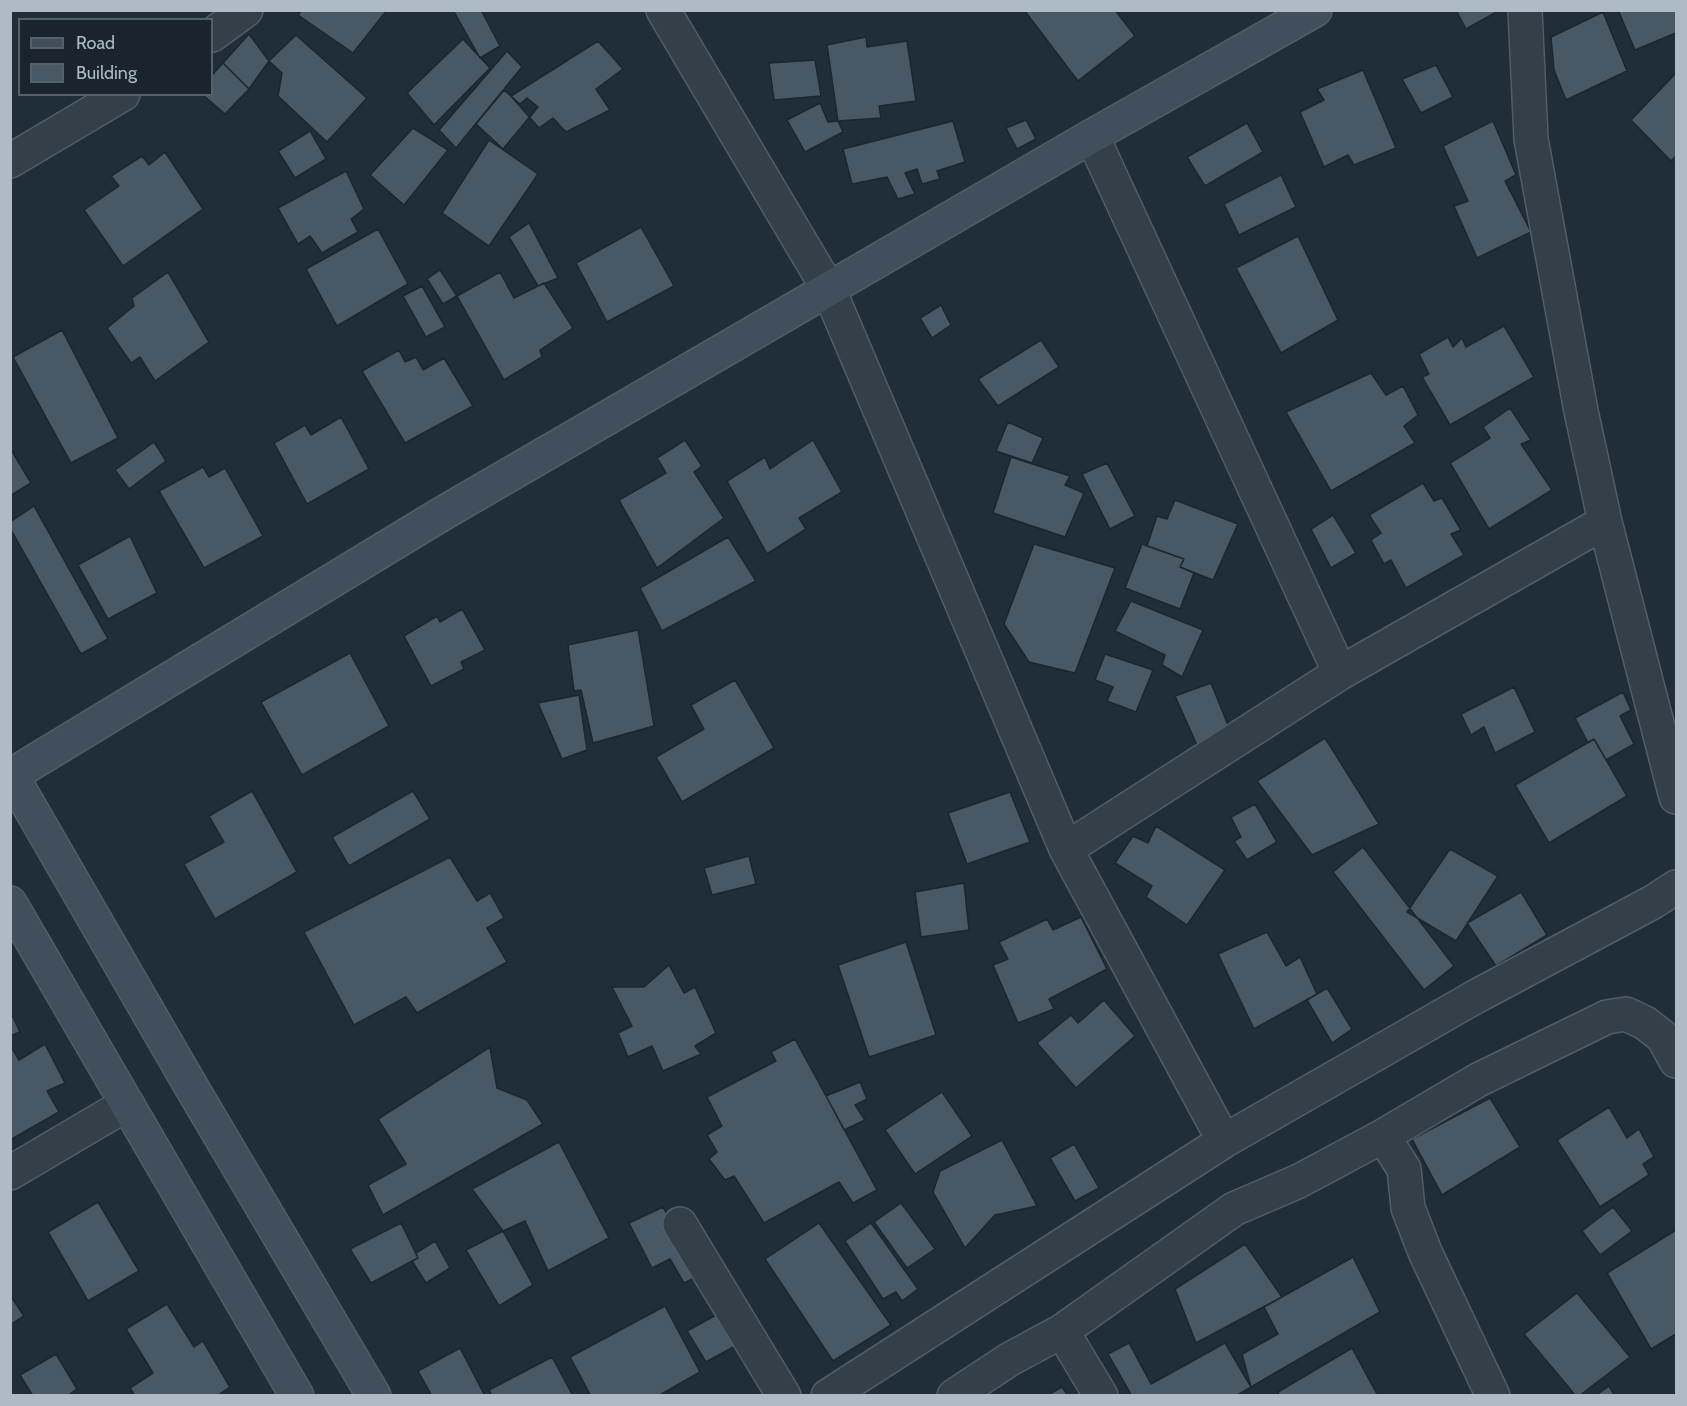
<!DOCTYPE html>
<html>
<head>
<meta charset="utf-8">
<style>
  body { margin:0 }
  #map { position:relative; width:1687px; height:1406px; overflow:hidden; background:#202e39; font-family:Cabin,sans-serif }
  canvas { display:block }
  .frame { position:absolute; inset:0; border:12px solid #aebac6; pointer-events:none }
  .legend { position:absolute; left:18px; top:18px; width:195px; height:78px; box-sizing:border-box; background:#19242e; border:2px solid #55606b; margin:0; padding:8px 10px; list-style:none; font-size:18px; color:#aebac6 }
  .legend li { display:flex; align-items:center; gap:12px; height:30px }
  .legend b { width:30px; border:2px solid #55606b }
</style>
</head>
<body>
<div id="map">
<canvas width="1687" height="1406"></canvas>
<div class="frame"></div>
<ul class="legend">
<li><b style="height:8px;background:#414f5c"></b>Road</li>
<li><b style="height:16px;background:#485865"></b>Building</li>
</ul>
</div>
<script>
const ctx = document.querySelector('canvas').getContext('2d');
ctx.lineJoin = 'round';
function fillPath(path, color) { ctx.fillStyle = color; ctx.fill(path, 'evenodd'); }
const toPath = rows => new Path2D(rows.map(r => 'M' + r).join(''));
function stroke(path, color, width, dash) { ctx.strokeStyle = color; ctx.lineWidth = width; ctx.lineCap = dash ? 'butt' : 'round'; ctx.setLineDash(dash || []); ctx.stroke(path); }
const building = toPath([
  [302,10,387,10,353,53,298,15,302,10],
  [453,10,481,10,500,46,480,58,453,10],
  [1024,10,1115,10,1135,36,1078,81,1024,10],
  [1456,10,1500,10,1466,29,1456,10],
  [1618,10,1676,10,1676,33,1635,50,1618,10],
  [1603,12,1627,71,1566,100,1554,70,1551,37,1603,12],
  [249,34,269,61,249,89,223,63,249,34],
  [296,35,367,98,327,142,278,96,282,73,269,61,296,35],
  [866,37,867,47,907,41,916,101,879,106,881,118,838,121,827,45,866,37],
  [463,39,490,68,434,125,407,93,463,39],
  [598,41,623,69,596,89,610,110,566,132,553,118,539,128,511,96,598,41],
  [507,51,522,67,456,148,439,130,507,51],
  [815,60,821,96,774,100,769,63,815,60],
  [223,63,249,89,225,114,202,94,212,94,212,75,223,63],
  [1436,65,1453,97,1421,113,1402,79,1436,65],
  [1363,70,1396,148,1354,165,1348,155,1324,167,1300,112,1324,100,1317,89,1363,70],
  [1676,73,1676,156,1671,161,1631,120,1676,73],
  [504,90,520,104,527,98,538,107,503,149,476,124,504,90],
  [820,103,828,122,838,121,843,132,805,152,787,120,820,103],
  [1026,120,1036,139,1017,149,1006,128,1026,120],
  [953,121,965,162,937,171,940,179,922,184,917,169,905,173,915,194,898,199,887,177,852,184,843,149,953,121],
  [1493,121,1516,175,1505,181,1531,232,1477,258,1454,206,1468,201,1443,146,1493,121],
  [1247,123,1263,152,1205,186,1187,157,1247,123],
  [413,128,448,150,404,205,370,175,413,128],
  [310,131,326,159,295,178,278,151,310,131],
  [489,140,538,174,489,246,442,213,489,140],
  [165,152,203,209,123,266,84,210,119,186,111,176,142,156,149,165,165,152],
  [346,171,364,209,351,219,358,232,322,253,310,236,298,244,278,208,346,171],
  [1281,175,1296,207,1239,235,1224,204,1281,175],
  [529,223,558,278,538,286,509,237,529,223],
  [641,227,674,286,607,322,576,263,641,227],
  [378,229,408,284,337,326,306,269,378,229],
  [1298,236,1338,320,1281,353,1236,268,1298,236],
  [440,270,457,296,443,304,427,279,440,270],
  [168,272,209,342,155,381,140,357,131,363,107,328,134,306,132,298,168,272],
  [500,272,514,298,544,283,573,328,540,350,542,357,504,380,457,296,500,272],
  [422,286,445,327,426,337,403,296,422,286],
  [941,305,951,325,932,338,920,318,941,305],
  [1504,326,1534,377,1450,425,1422,377,1429,374,1419,354,1448,337,1453,347,1462,338,1466,347,1504,326],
  [62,330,118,438,71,463,13,357,62,330],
  [1041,340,1059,367,998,406,978,379,1041,340],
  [399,350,405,362,416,357,423,370,444,358,473,406,405,443,362,371,399,350],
  [1371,373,1386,395,1403,386,1418,415,1404,426,1415,443,1331,491,1286,412,1371,373],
  [1510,408,1531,440,1521,444,1552,490,1489,529,1450,463,1490,438,1483,427,1510,408],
  [341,417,369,469,307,504,274,443,305,425,311,435,341,417],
  [1008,422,1043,438,1032,463,996,451,1008,422],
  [685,440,702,466,694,472,724,518,657,568,619,500,666,473,657,458,685,440],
  [813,440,842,492,799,518,806,529,767,554,727,481,765,457,770,469,813,440],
  [154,442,166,461,129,489,115,470,154,442],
  [10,448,31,483,10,496,10,448],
  [1011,457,1070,476,1065,485,1084,493,1065,537,993,513,1011,457],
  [1107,463,1135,516,1110,529,1082,474,1107,463],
  [203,467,209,477,225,468,263,536,204,568,159,491,203,467],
  [1423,483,1434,501,1442,498,1461,530,1451,534,1464,555,1406,588,1391,560,1384,564,1371,540,1381,533,1369,515,1423,483],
  [1175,500,1238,524,1213,580,1180,567,1184,559,1147,546,1157,516,1167,519,1175,500],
  [34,506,108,639,81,654,10,528,10,522,34,506],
  [1333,515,1356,553,1331,568,1311,529,1333,515],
  [130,536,157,593,108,619,78,565,130,536],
  [728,537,756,581,662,631,640,588,728,537],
  [1034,544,1115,568,1075,673,1029,662,1004,624,1034,544],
  [1142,544,1184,559,1180,567,1194,573,1180,609,1125,588,1142,544],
  [1131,601,1203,630,1182,677,1162,665,1165,655,1115,631,1131,601],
  [462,609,485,650,461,662,464,669,431,686,404,636,437,616,440,622,462,609],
  [638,630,654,726,593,743,581,690,574,691,568,645,638,630],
  [350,653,389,726,302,775,261,702,350,653],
  [1105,654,1153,670,1136,712,1107,701,1113,687,1095,680,1105,654],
  [735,680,774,748,682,802,656,757,704,729,691,705,735,680],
  [1211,683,1230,730,1197,745,1175,696,1211,683],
  [1514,687,1535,732,1495,753,1484,727,1471,735,1461,714,1514,687],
  [1623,692,1631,710,1620,716,1634,744,1606,760,1594,739,1588,743,1575,718,1623,692],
  [579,695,587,750,562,759,538,703,579,695],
  [1325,738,1379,824,1312,855,1257,781,1325,738],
  [1594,739,1627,796,1549,843,1515,785,1594,739],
  [252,791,297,872,215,919,184,864,224,842,209,816,252,791],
  [413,791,430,819,349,866,332,837,413,791],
  [1010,792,1030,842,967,864,948,813,1010,792],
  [1255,804,1277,842,1247,860,1234,841,1241,837,1231,817,1255,804],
  [1156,826,1225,870,1187,925,1146,897,1152,886,1115,863,1133,836,1148,843,1156,826],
  [1363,847,1454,966,1424,990,1333,872,1363,847],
  [1450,849,1498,876,1456,941,1407,912,1450,849],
  [749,856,756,884,712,895,704,868,749,856],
  [450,857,477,901,490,893,504,918,487,928,507,962,417,1013,406,997,354,1025,304,932,450,857],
  [964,883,969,930,921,937,915,892,964,883],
  [1521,892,1547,935,1496,966,1467,923,1521,892],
  [1081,917,1107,969,1049,999,1054,1009,1018,1023,993,965,1008,959,999,942,1047,919,1053,930,1081,917],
  [1267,932,1286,966,1300,957,1317,994,1254,1029,1218,954,1267,932],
  [906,942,936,1035,869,1057,838,965,906,942],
  [669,965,684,993,695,987,716,1033,695,1046,701,1054,663,1071,652,1046,628,1057,618,1033,632,1026,612,987,644,987,669,965],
  [1327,988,1352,1029,1332,1043,1307,1000,1327,988],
  [1104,1000,1135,1036,1076,1088,1037,1043,1071,1015,1078,1023,1104,1000],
  [10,1011,20,1032,10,1036,10,1011],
  [795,1039,877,1190,853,1203,839,1182,764,1223,734,1176,725,1180,709,1159,717,1152,707,1135,722,1126,707,1097,776,1061,771,1052,795,1039],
  [45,1044,65,1083,47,1091,59,1112,10,1140,10,1045,19,1060,45,1044],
  [490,1047,497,1088,527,1100,543,1124,383,1215,368,1185,406,1164,378,1119,490,1047],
  [860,1082,867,1099,855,1105,865,1120,844,1130,826,1096,860,1082],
  [942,1092,972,1136,915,1174,885,1130,942,1092],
  [1490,1098,1520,1147,1442,1195,1412,1139,1490,1098],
  [1609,1107,1627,1138,1639,1129,1654,1157,1643,1164,1649,1175,1600,1207,1557,1140,1609,1107],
  [1002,1140,1037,1206,995,1215,965,1248,933,1192,940,1171,1002,1140],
  [559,1142,609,1238,548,1271,525,1221,503,1231,472,1189,559,1142],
  [1074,1144,1099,1188,1075,1201,1050,1158,1074,1144],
  [98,1202,139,1271,88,1301,48,1232,98,1202],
  [901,1203,935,1249,907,1268,874,1222,901,1203],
  [663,1207,699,1276,684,1283,670,1259,652,1268,629,1223,663,1207],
  [1613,1207,1632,1231,1600,1255,1582,1231,1613,1207],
  [401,1223,418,1258,371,1283,350,1249,401,1223],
  [819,1223,891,1325,833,1361,765,1259,819,1223],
  [871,1223,918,1289,902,1301,896,1292,883,1299,845,1241,871,1223],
  [1676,1230,1676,1334,1651,1349,1607,1273,1676,1230],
  [503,1231,533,1285,499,1306,466,1250,503,1231],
  [435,1241,450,1268,426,1283,412,1261,418,1258,416,1253,435,1241],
  [1245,1244,1282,1297,1196,1343,1175,1289,1245,1244],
  [1353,1257,1380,1312,1251,1387,1242,1354,1278,1334,1264,1307,1353,1257],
  [1577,1293,1630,1357,1579,1396,1576,1396,1524,1334,1577,1293],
  [10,1295,24,1316,10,1325,10,1295],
  [167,1304,194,1347,203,1341,230,1387,217,1396,135,1396,130,1388,153,1373,126,1329,167,1304],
  [665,1306,700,1372,658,1396,591,1396,570,1357,665,1306],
  [718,1314,737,1345,706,1362,687,1331,718,1314],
  [1129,1343,1151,1384,1225,1343,1251,1387,1236,1396,1132,1396,1108,1354,1129,1343],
  [460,1348,485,1396,432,1396,418,1371,460,1348],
  [1352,1348,1378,1396,1280,1396,1278,1392,1352,1348],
  [56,1354,77,1389,67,1396,33,1396,20,1375,56,1354],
  [552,1357,573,1396,492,1396,489,1390,552,1357],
  [1609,1386,1615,1396,1595,1396,1609,1386],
  [1062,1387,1068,1396,1046,1396,1062,1387]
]);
fillPath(building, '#485865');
stroke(building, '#1b2630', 1.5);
const street = toPath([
  [663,10,829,290,1066,849,1224,1141],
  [1525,10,1531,139,1581,411,1605,522,1676,797],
  [212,35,246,10],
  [1092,136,1340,673],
  [10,161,123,94],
  [1066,849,1340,673,1605,522],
  [10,1173,127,1104],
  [680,1224,784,1396],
  [1062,1331,1234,1209,1299,1181,1383,1136],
  [828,1396,1224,1141,1475,997,1653,902,1676,887],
  [954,1396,1010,1359,1062,1331,1101,1396],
  [1493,1396,1425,1252,1408,1208,1404,1169,1383,1136,1478,1080,1607,1017,1626,1014,1645,1023,1663,1037,1676,1061]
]);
const secondary = toPath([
  [10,773,192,1088,374,1396],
  [12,775,440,515,1092,136,1315,10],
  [10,903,297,1396]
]);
stroke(street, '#515d67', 36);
stroke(secondary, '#515d67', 36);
stroke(street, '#333f49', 33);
stroke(secondary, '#414f5c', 33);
</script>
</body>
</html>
